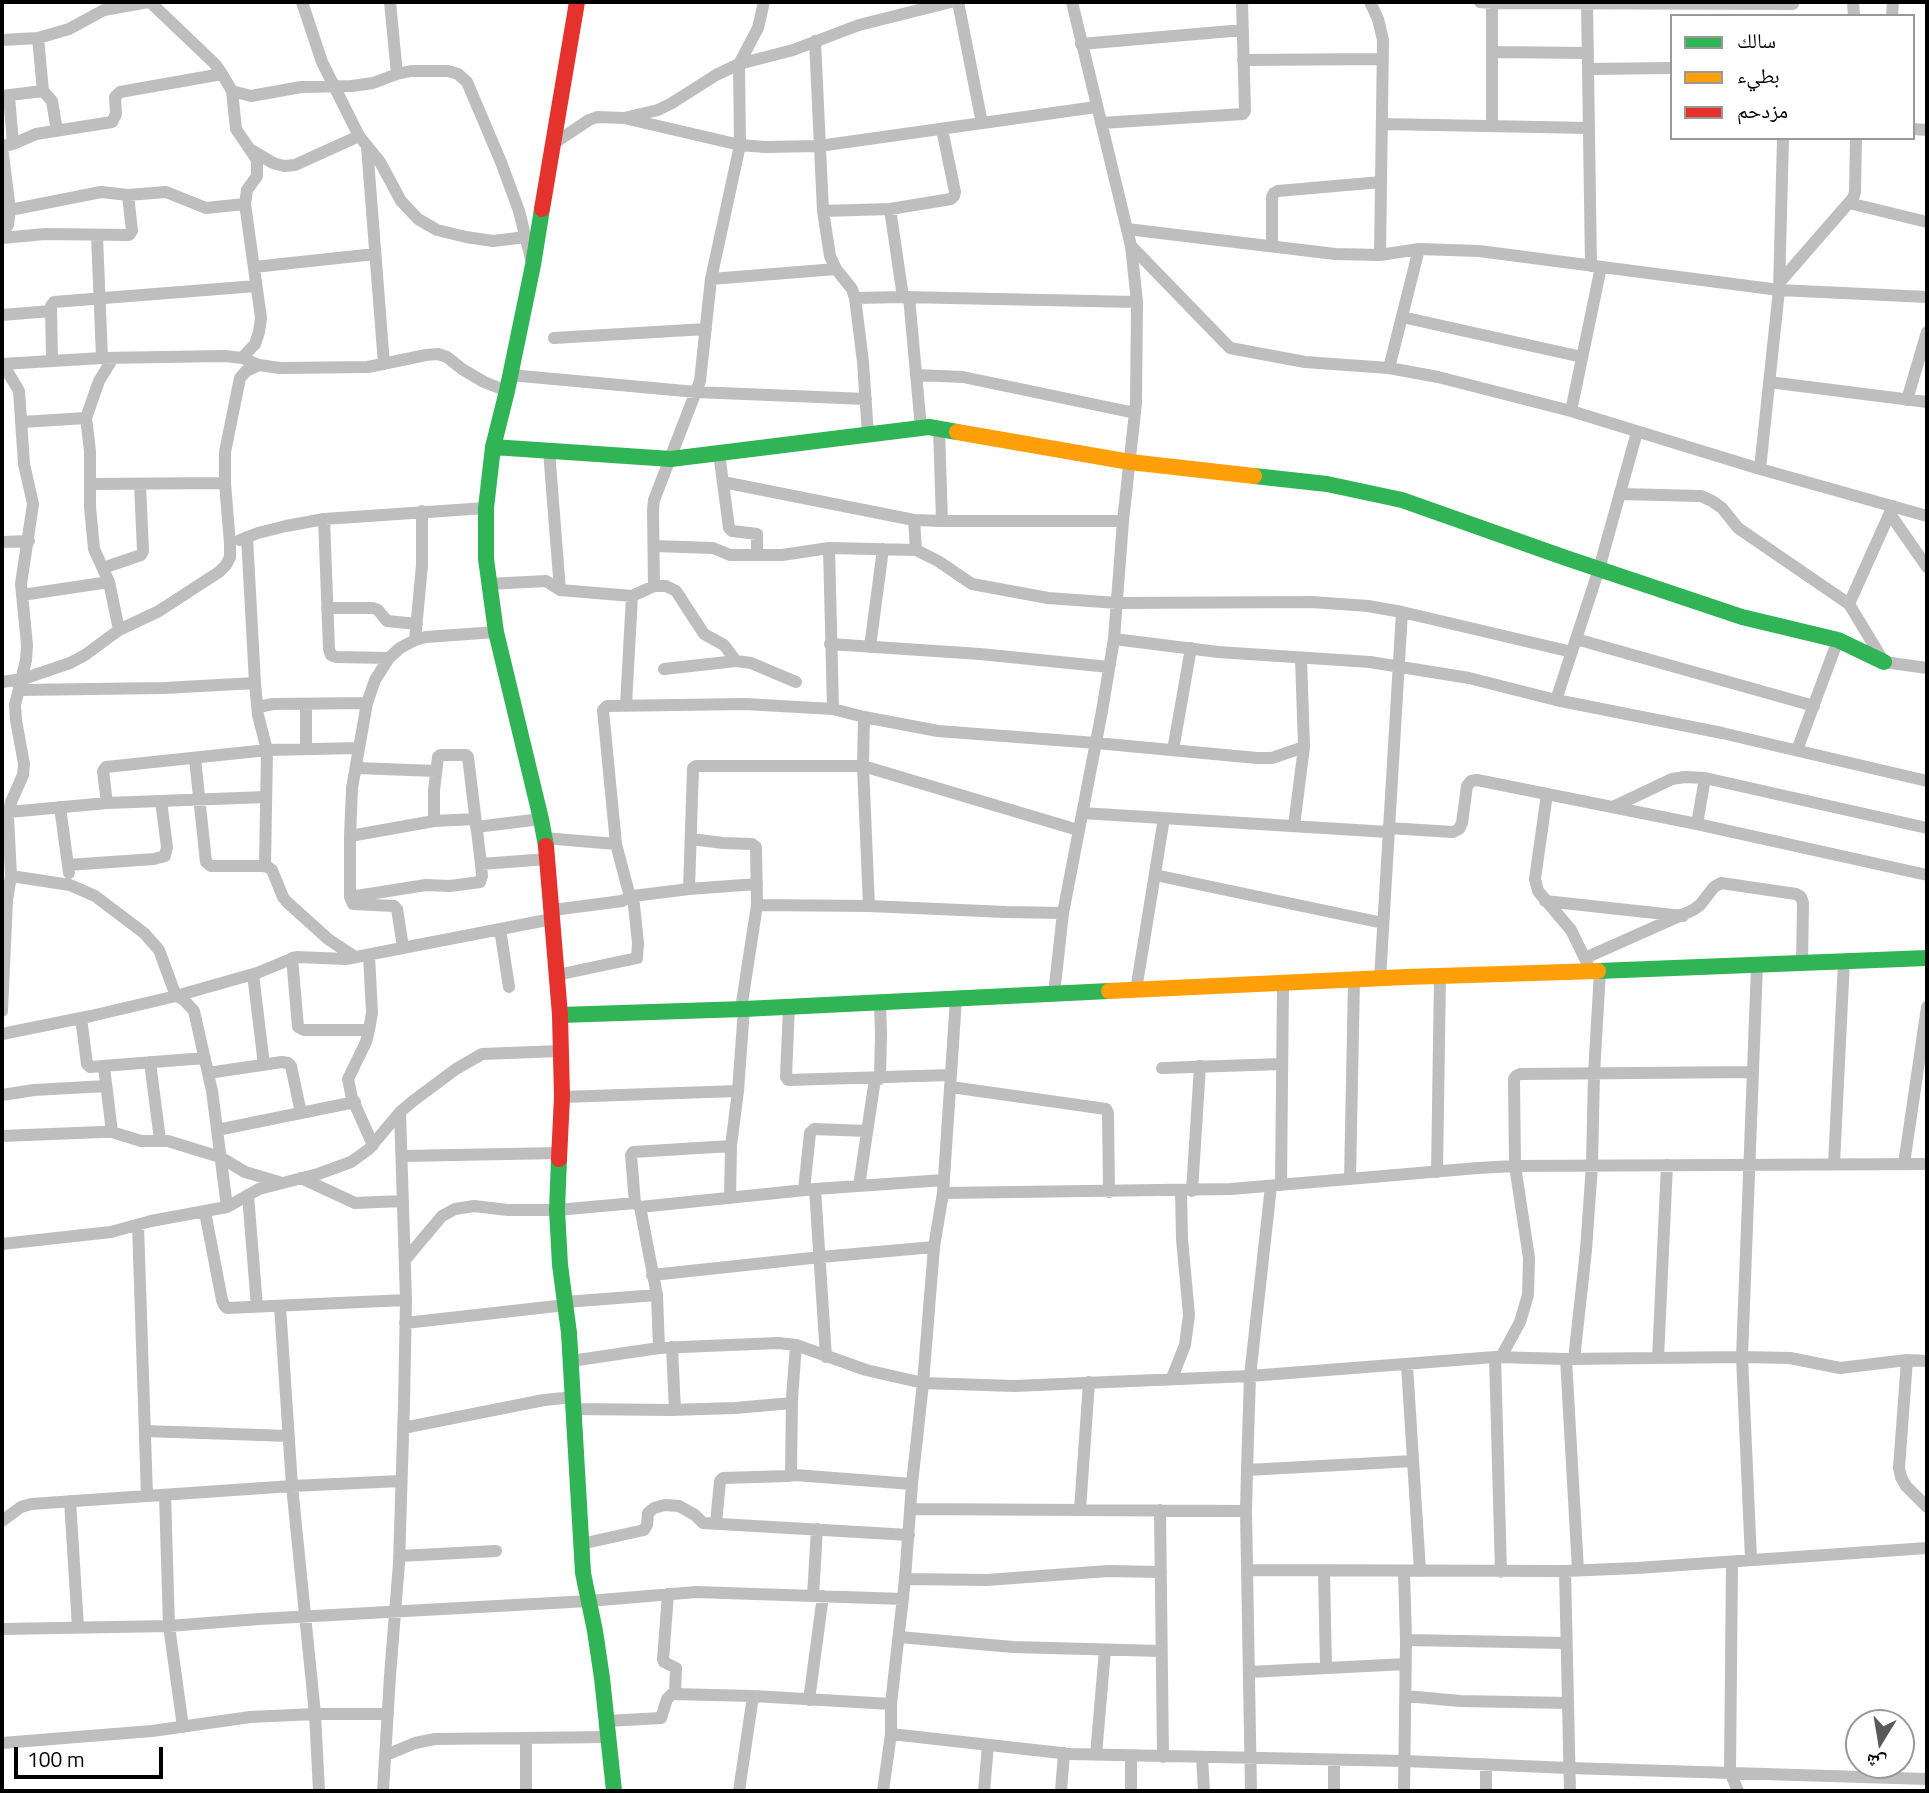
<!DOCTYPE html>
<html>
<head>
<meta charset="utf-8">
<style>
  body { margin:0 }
  #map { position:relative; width:1929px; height:1793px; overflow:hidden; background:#fff; font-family:"Titillium Web","Noto Naskh Arabic",sans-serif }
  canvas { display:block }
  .frame { position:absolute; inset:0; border:4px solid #000; pointer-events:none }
  .legend { position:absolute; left:1670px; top:14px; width:245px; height:126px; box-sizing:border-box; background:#fff; border:2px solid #999; margin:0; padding:9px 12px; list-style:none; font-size:21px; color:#000 }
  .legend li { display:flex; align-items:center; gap:14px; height:35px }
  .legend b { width:35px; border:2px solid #999 }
  .north { position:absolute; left:1845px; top:1709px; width:70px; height:70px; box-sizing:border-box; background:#fff; border:2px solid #999; border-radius:50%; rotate:191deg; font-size:19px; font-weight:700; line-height:28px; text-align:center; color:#000 }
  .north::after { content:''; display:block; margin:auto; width:24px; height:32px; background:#595959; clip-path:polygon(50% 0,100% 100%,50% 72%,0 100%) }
  .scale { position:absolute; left:14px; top:1747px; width:149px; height:32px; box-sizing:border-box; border:4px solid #000; border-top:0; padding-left:9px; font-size:21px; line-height:24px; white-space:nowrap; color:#000; -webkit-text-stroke:5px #fff; paint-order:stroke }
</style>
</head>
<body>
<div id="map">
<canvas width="1929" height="1793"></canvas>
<div class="frame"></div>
<ul class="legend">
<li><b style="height:9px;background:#30b455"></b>سالك</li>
<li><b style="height:9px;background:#ff9f0a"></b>بطيء</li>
<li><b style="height:9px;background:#e5322d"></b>مزدحم</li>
</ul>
<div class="north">ش</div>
<div class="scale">100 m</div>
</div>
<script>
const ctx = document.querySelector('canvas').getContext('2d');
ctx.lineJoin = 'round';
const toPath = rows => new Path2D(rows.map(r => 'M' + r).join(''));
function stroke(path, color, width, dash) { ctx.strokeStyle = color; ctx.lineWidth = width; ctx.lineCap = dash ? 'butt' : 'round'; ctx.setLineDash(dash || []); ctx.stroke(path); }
stroke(toPath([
  [150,2,215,64,222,74,232,91,236,129,257,160,257,176,247,190,245,204,261,318,259,332,255,344,242,358],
  [302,2,322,62,359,136,380,162,401,201,418,219,437,230,466,237,493,241,526,237],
  [390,2,397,74],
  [958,2,982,123],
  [1370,2,1378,19,1383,40,1380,255],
  [1480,2,1492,3,1793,4],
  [1587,2,1591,266],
  [1853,2,1854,16],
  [1892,16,1893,2],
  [38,38,43,91,52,101,57,131],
  [2,40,38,38,69,29,104,10,148,2],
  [815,41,823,211,830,256,836,269,852,289,855,298,863,362,868,435],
  [1081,44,1243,30],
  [1492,52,1588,53],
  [1243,60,1382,59],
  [1588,69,1672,68],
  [232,91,251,96,301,87,352,86,373,83,397,74,411,71,448,71,458,74,467,82,501,162,519,211,531,259],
  [2,96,43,91],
  [9,96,13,144],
  [624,118,740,145,765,147,819,146,1096,107],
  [1101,123,1243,114,1245,111,1242,2],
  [1382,124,1589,128],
  [1492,126,1492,3],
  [1913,129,1927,130],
  [553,144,589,120,597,117,624,118,658,110,672,103,716,75,739,64,793,50,859,25,951,2],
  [2,146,13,144,36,134,112,122,116,114,115,97,120,92,222,74],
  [2,147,10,210,8,225,2,235],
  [367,147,384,364],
  [253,151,273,163,284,166,295,165,359,136],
  [1849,203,1927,222],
  [890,209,903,297],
  [10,210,101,192,128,195,166,192,206,208,245,204],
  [823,211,890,209,951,199,954,196,955,192,942,129],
  [1127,229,1335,254,1380,255,1419,249,1479,251,1779,290,1927,297],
  [97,236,102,358],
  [2,238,45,234,129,235,132,231,128,195],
  [1131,246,1230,348,1305,362,1389,368,1438,377,1571,411,1760,469,1927,516],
  [1272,246,1272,197,1274,193,1278,191,1381,182],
  [254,267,375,254],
  [711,279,836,269],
  [1779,283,1853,198,1855,192,1856,138],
  [909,297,921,428],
  [855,298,903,297,1137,302],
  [2,315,51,311],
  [1402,317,1582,357],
  [554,338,706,329],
  [113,358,99,381,86,418,90,451,90,507,94,549,109,582,119,630],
  [52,361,51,306,54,302,256,286],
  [2,364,102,358,225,356,242,358,259,365,280,368,368,367,426,355,438,354,447,357,462,369,484,382,507,391],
  [1389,368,1419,249],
  [510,375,696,392,866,399],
  [916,375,963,377,1135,413],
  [1769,382,1927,402],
  [1907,400,1927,332],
  [1571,411,1601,267],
  [22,422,86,418],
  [939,429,942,521],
  [549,451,560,590],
  [719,453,729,528,732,531,757,534,757,555],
  [1760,469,1779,290,1783,138],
  [723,482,914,520],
  [90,484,225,483],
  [1620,494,1701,496,1712,501,1722,508,1738,528,1849,604,1884,662,1927,668],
  [1890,514,1927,567],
  [324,519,329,649,331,655,336,657,389,658],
  [247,537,255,683,258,715,267,750,265,866],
  [240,540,258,533,286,526,324,519,486,508],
  [2,542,29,541],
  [654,546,713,548,730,555,782,555,829,548,916,550,938,561,972,584,1048,598,1117,603,1312,602,1368,606,1402,612,1572,652],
  [829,548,833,709],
  [916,550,914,520,942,521,1123,521],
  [103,568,141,555,143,551,140,484],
  [488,584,546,581,560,590,632,596],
  [654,586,666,586,676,591,704,634,724,645,736,661],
  [22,595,109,582],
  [1849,604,1893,506],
  [327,608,373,608,378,610,387,621,417,624],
  [1114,639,1218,652,1370,662,1469,678,1556,700,1722,733,1927,781],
  [1576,639,1814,706],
  [415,640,422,565,422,511],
  [830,644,980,654,1109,667],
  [870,647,883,549],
  [664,669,736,661,751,663,796,682],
  [2,682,23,679,70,663,85,655,119,630,159,611,219,572,226,565,230,557,230,544,225,483,225,452,240,378,246,371,259,365],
  [19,690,164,688,255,683],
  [1556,700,1599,569,1637,432],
  [626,705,632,596,654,586,653,510,654,500,700,381,711,279,740,145,739,64,758,28,764,2],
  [258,707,273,704,367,703],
  [864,717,863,766,869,906],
  [306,749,306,704],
  [1173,750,1191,648],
  [1797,750,1838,640],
  [195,759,206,862,211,866,263,866,268,867,272,870,283,897,287,902,328,939,355,957],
  [356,768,436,771],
  [1547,794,1535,879,1538,891,1571,930,1588,965],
  [107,803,103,771,106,767,267,750,359,748],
  [60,807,69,873],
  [1613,807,1672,779,1685,777,1705,778,1927,828],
  [9,812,107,803,266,797],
  [1082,813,1388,832],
  [1697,824,1705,778],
  [1294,826,1304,747,1301,658],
  [476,827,541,819],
  [1388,828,1453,832,1459,829,1462,823,1467,786,1471,781,1477,780,1697,824,1927,875],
  [350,836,434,821,475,819],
  [544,838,616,844],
  [691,839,723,843,752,844,756,847,757,905,741,1009],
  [481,864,548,859],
  [68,865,154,859,165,856,167,847,161,801],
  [1155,875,1383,923],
  [11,876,70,885,95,896,144,933,159,950,176,996,184,1000,194,1011,212,1091,227,1207],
  [689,889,693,768,696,766,863,766,1078,830],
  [350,897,426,885,450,886,480,882,482,876,481,864,468,757,466,755,440,755,438,757,434,790,434,821],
  [630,897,616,844,603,710,607,706,745,704,833,709,864,717,938,731,1096,743,1257,758,1272,758,1304,747],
  [1545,901,1683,916],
  [757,905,869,906,1006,912,1063,913],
  [553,910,622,901,633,896,689,889,757,884],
  [500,929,509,987],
  [403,947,397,909,394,906,353,904,350,897,350,836,352,788,367,703,375,680,389,658,400,648,415,640,426,637,496,632],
  [369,955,372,1013,369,1030,366,1042,348,1079,352,1098,373,1145],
  [292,958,298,1027,304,1030,369,1030],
  [1585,958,1693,910,1700,905,1714,887,1721,883,1796,894,1801,897,1803,903,1802,964],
  [253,974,264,1065],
  [557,975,637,958,638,943,633,896],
  [1380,979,1402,612],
  [1136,990,1164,818],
  [1054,994,1063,913,1102,711,1114,639,1123,521,1136,403,1137,302,1131,246,1072,2],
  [880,1002,881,1033,880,1079],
  [789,1007,786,1077,788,1080,951,1075],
  [2,1011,7,900,11,876,8,816,11,802,23,775,24,764,16,720,15,705,26,660,27,645,21,584,33,504,24,464,19,391,3,364],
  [81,1018,87,1064,90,1067,205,1058],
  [2,1034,91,1016,176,996,257,973,296,957,346,959,552,919],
  [150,1062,160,1140],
  [104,1067,112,1132],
  [1162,1068,1282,1064],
  [208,1073,282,1062,288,1063,291,1066,301,1113],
  [951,1087,1106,1109,1108,1113,1109,1192],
  [2,1095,34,1090,106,1086],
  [562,1097,738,1091],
  [217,1130,355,1102],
  [2,1136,102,1132,112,1132,141,1141,168,1141,220,1157,245,1172,279,1182],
  [402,1156,560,1153],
  [1834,1164,1844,961],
  [1904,1164,1927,1007],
  [1437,1172,1440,976],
  [301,1178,355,1203,403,1201],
  [1350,1179,1354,981],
  [1281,1185,1283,983],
  [859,1186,875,1079],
  [815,1189,826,1357],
  [804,1190,810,1133,814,1129,867,1131],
  [1192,1191,1200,1066],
  [943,1193,1231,1189,1478,1168,1515,1166,1927,1164],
  [248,1195,257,1307],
  [730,1198,731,1146,738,1091,744,1009],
  [635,1203,631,1155,633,1152,731,1146],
  [640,1207,657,1295,659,1348],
  [205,1212,222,1300,224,1305,227,1308,406,1300],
  [138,1225,147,1496],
  [2,1244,111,1232,151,1221,227,1207,259,1189,318,1174,351,1162,369,1149,400,1112,413,1101,456,1069,482,1054,560,1051],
  [405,1260,442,1216,455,1209,474,1206,508,1210,557,1210,635,1203,640,1207,815,1189,944,1180],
  [652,1275,821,1257,934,1247],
  [565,1302,657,1295],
  [280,1306,292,1486,315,1714,319,1791],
  [405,1323,566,1305],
  [672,1347,675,1410],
  [1495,1357,1501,1572],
  [1501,1357,1520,1322,1528,1295,1529,1258,1515,1166,1514,1079,1516,1076,1520,1074,1753,1072],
  [1658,1358,1667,1165],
  [1566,1359,1578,1570],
  [1574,1359,1586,1250,1592,1165,1594,1074,1600,971],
  [1907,1360,1899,1468,1901,1477,1906,1486,1927,1507],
  [571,1361,659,1348,778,1343,796,1345,866,1370,923,1383,1014,1386,1250,1376,1495,1357,1566,1359,1742,1357,1790,1358,1840,1368,1907,1360,1927,1361],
  [1407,1365,1420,1571],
  [1172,1378,1185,1345,1189,1315,1182,1239,1181,1191],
  [574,1409,670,1410,735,1408,792,1403],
  [403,1428,544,1400,574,1397],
  [145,1431,289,1436],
  [1247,1470,1413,1461],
  [791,1475,792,1398,796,1345],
  [165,1495,169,1626,183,1727],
  [70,1501,78,1627],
  [910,1509,1246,1511],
  [1080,1510,1089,1382],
  [1160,1510,1163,1757],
  [2,1521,21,1507,31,1504,292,1486,401,1481],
  [716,1523,720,1481,723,1478,788,1476,795,1475,912,1484],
  [581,1544,644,1530,647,1525,648,1513,654,1508,665,1505,679,1506,695,1515,703,1523,909,1535],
  [399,1556,496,1551],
  [1751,1559,1742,1357,1757,966],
  [1732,1562,1730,1772,1738,1791],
  [1247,1570,1565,1571,1637,1568,1927,1548],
  [1324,1571,1326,1668],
  [1565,1571,1570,1791],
  [1404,1572,1406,1640,1404,1791],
  [905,1579,987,1580,1108,1571,1161,1572],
  [668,1594,663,1660,664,1662,676,1668,675,1694],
  [813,1596,817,1529],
  [2,1629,169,1626,259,1619,589,1601,696,1592,903,1599],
  [899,1637,1013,1647,1161,1651],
  [1406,1640,1566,1643],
  [1249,1672,1406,1664],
  [1406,1696,1460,1701,1567,1703],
  [809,1700,823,1596],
  [607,1721,661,1718,667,1699,672,1694,753,1696,891,1704],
  [891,1734,1070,1754,1405,1761,1569,1768,1927,1779],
  [2,1743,152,1731,250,1717,315,1714,388,1714],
  [386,1755,415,1743,435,1739,609,1737],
  [1096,1755,1105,1650],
  [1202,1757,1204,1791],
  [1334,1761,1334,1791],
  [1486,1765,1486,1791],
  [383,1791,390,1676,399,1563,404,1404,406,1300,400,1112],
  [526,1791,526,1738],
  [739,1791,753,1696],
  [883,1791,891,1734,891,1704,905,1579,912,1484,923,1383,934,1247,943,1193,956,999],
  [984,1791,988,1745],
  [1061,1791,1064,1753],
  [1131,1791,1131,1756],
  [1251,1791,1246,1511,1247,1470,1250,1376,1271,1186]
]), '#bebebe', 12);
stroke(toPath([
  [542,209,533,265,507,391,493,447,486,508,486,559,496,632,541,819,546,846],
  [493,447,671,459,929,427,957,432],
  [1254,476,1327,484,1402,500,1566,558,1742,617,1838,640,1884,662],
  [1598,971,1927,958],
  [560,1015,744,1009,1109,991],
  [559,1159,557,1210,560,1265,569,1333,583,1573,595,1631,602,1678,614,1791]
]), '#30b455', 16);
stroke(toPath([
  [957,432,1130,462,1254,476],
  [1109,991,1406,977,1598,971]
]), '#ff9f0a', 16);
stroke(toPath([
  [542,209,577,2],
  [546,846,560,1015,562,1097,559,1159]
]), '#e5322d', 16);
</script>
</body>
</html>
